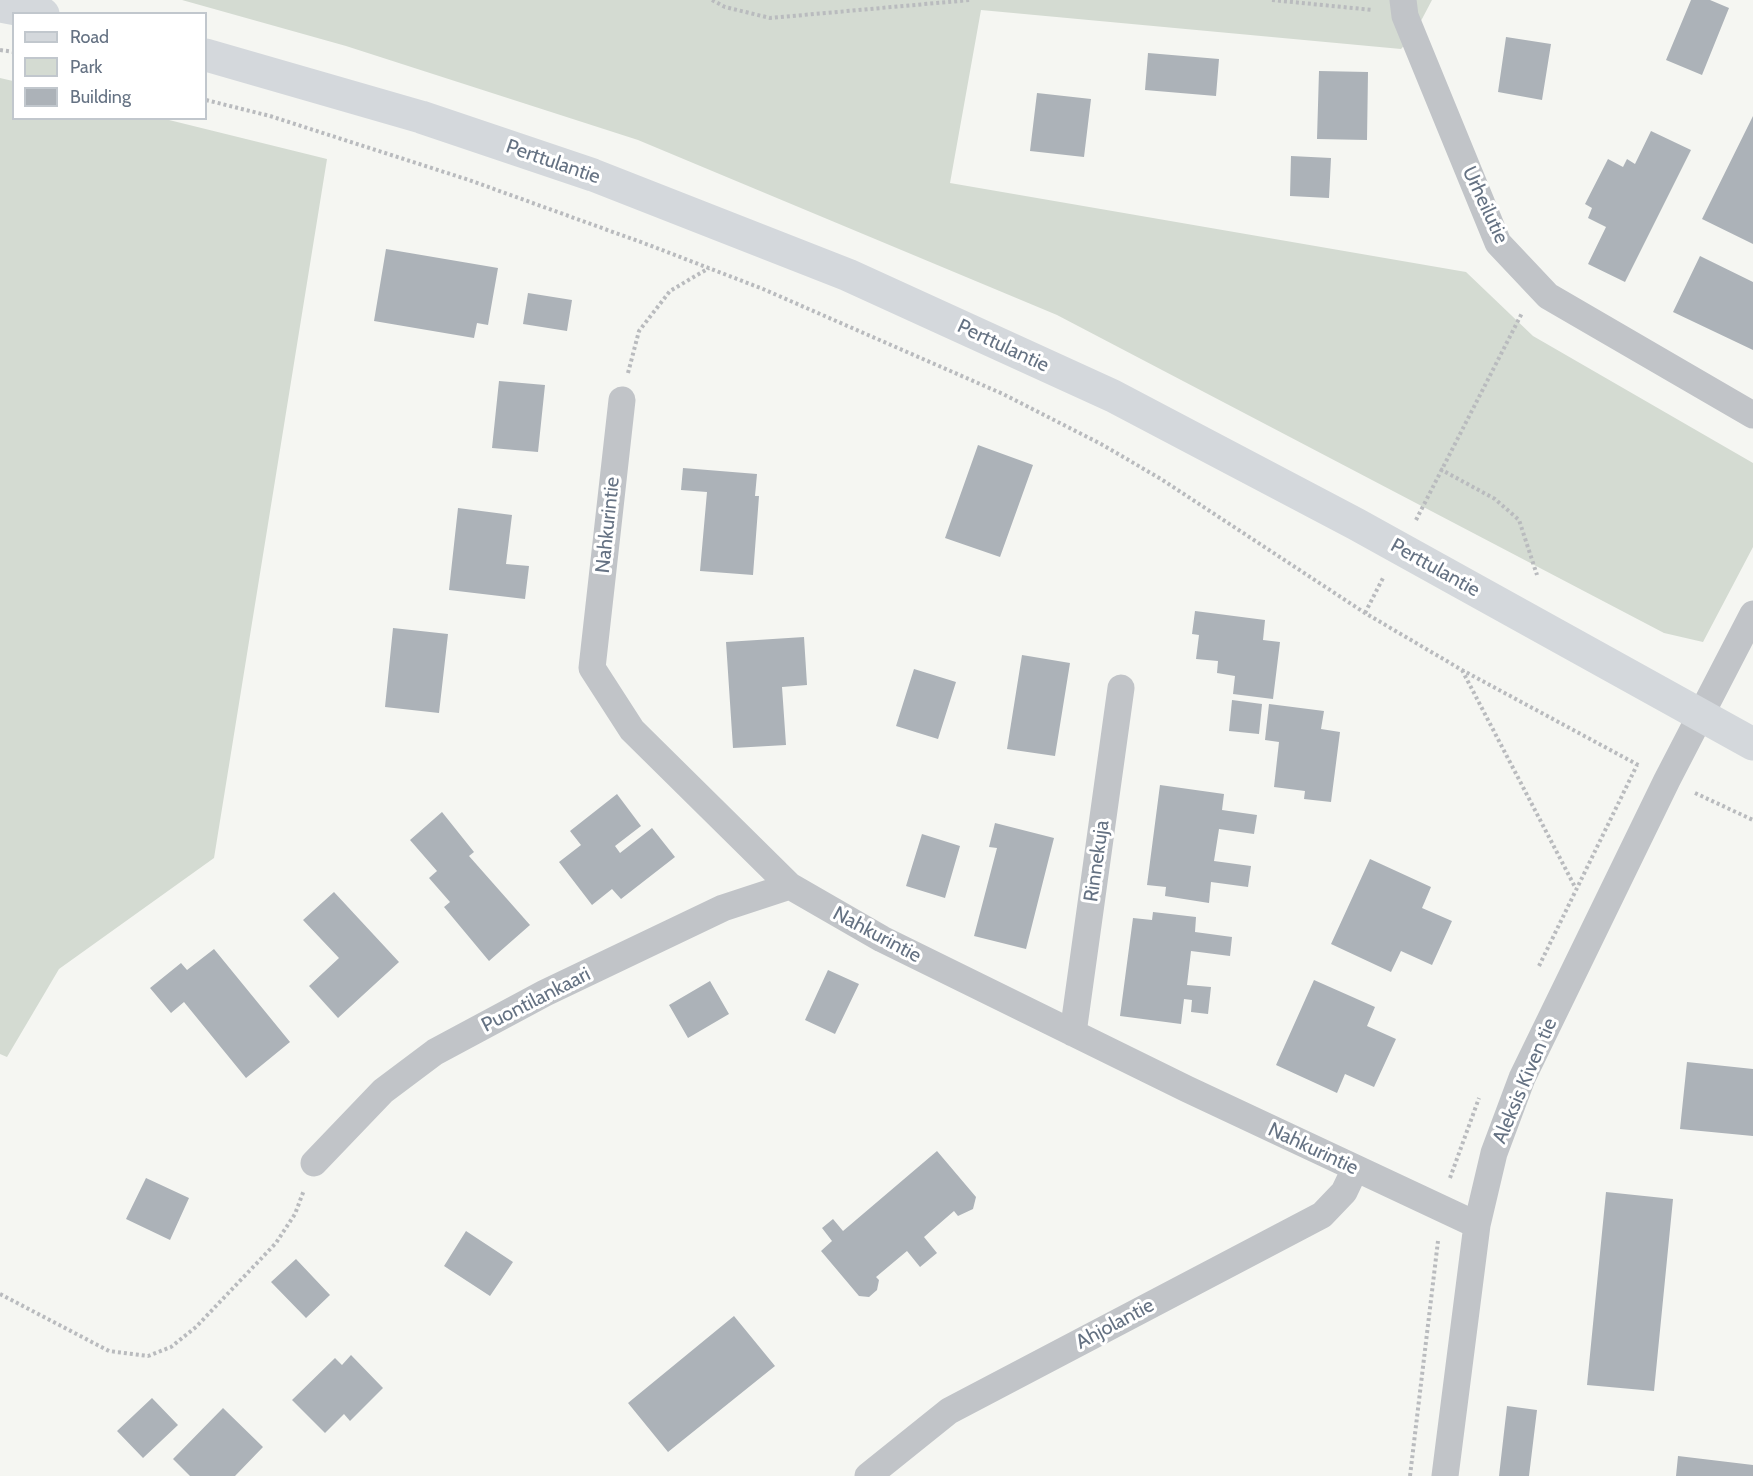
<!DOCTYPE html>
<html>
<head>
<meta charset="utf-8">
<style>
  body { margin:0 }
  #map { position:relative; width:1753px; height:1476px; overflow:hidden; background:#f5f6f2; font-family:Cabin,sans-serif }
  canvas { display:block }
  .legend { position:absolute; left:12px; top:12px; width:195px; height:108px; box-sizing:border-box; background:#fff; border:2px solid #c1c7cd; margin:0; padding:8px 10px; list-style:none; font-size:18px; color:#657283 }
  .legend li { display:flex; align-items:center; gap:12px; height:30px }
  .legend b { width:30px; border:2px solid #c1c7cd }
</style>
</head>
<body>
<div id="map">
<canvas width="1753" height="1476"></canvas>
<ul class="legend">
<li><b style="height:8px;background:#d4d8dc"></b>Road</li>
<li><b style="height:16px;background:#d4dbd2"></b>Park</li>
<li><b style="height:16px;background:#acb2b8"></b>Building</li>
</ul>
</div>
<script>
const ctx = document.querySelector('canvas').getContext('2d');
ctx.lineJoin = 'round';
function fillPath(path, color) { ctx.fillStyle = color; ctx.fill(path, 'evenodd'); }
const toPath = rows => new Path2D(rows.map(r => 'M' + r).join(''));
function stroke(path, color, width, dash) { ctx.strokeStyle = color; ctx.lineWidth = width; ctx.lineCap = dash ? 'butt' : 'round'; ctx.setLineDash(dash || []); ctx.stroke(path); }
function label(font, color, halo, rows, align = 'center') {
  ctx.font = font + ' Cabin,sans-serif'; ctx.lineWidth = 6; ctx.setLineDash([]); ctx.textBaseline = 'middle'; ctx.strokeStyle = halo; ctx.fillStyle = color; for (const [text, x, y, turn = 0] of rows) {
    ctx.save(); ctx.translate(x, y); ctx.rotate((+turn || 0) * Math.PI / 180); ctx.textAlign = isNaN(turn) ? turn : align; if (halo) ctx.strokeText(text, 0, 0); ctx.fillText(text, 0, 0); ctx.restore();
  }
}
fillPath(toPath([
  [182,0,1432,0,1413,36,1401,49,981,10,950,183,1466,272,1533,336,1753,463,1753,547,1703,642,1664,633,1057,315,638,140,346,46],
  [0,78,13,81,14,118,165,119,327,159,214,858,59,969,7,1057,0,1054]
]), '#d4dbd2');
fillPath(toPath([
  [1691,0,1710,0,1729,8,1702,75,1666,60],
  [1506,37,1551,44,1542,100,1498,92],
  [1148,53,1219,59,1216,96,1145,90],
  [1319,71,1368,72,1367,140,1317,139],
  [1037,93,1091,99,1084,157,1030,151],
  [1753,116,1753,244,1702,219],
  [1651,131,1691,150,1625,282,1588,264,1606,227,1588,218,1592,208,1585,204,1608,159,1623,167,1627,159,1635,164],
  [1291,156,1331,158,1329,198,1290,196],
  [386,249,498,268,488,325,477,323,474,338,374,321],
  [1700,256,1753,282,1753,350,1673,312],
  [528,293,572,300,567,331,523,324],
  [499,381,545,385,538,452,492,448],
  [978,445,1033,465,1000,557,945,538],
  [683,468,757,474,755,496,759,496,753,575,700,571,707,492,681,490],
  [458,508,512,515,506,564,529,566,525,599,449,590],
  [1195,611,1265,620,1263,640,1280,642,1273,699,1233,694,1235,676,1217,673,1218,661,1196,659,1199,635,1192,634],
  [393,628,448,634,439,713,385,707],
  [804,637,807,685,782,687,786,745,733,748,726,642],
  [1022,655,1070,663,1055,756,1007,749],
  [914,669,956,682,938,739,896,726],
  [1232,700,1262,704,1259,734,1229,731],
  [1269,704,1324,711,1321,729,1340,732,1331,802,1304,799,1305,791,1274,787,1279,742,1265,740],
  [1160,785,1224,794,1222,810,1257,815,1254,834,1219,829,1214,861,1251,866,1248,887,1211,882,1209,903,1165,896,1166,887,1147,885],
  [617,794,641,826,615,846,620,853,652,828,675,857,621,899,612,889,592,905,559,862,581,845,570,831],
  [442,812,474,852,469,856,530,925,489,961,444,907,450,902,429,878,437,871,410,840],
  [995,823,1054,838,1026,949,974,936,997,848,989,847],
  [922,834,960,846,945,898,906,886],
  [1370,859,1431,887,1422,908,1452,921,1432,965,1401,951,1391,972,1331,944],
  [334,892,399,962,338,1018,309,986,339,958,303,920],
  [1153,912,1196,917,1195,932,1232,937,1230,956,1191,951,1187,985,1211,987,1208,1014,1191,1012,1192,1000,1184,999,1181,1024,1120,1016,1133,918,1152,920],
  [214,949,290,1042,246,1078,184,1002,171,1013,150,988,181,963,187,970],
  [828,970,859,984,835,1034,805,1020],
  [1314,980,1375,1007,1367,1026,1396,1039,1374,1087,1345,1074,1337,1093,1276,1065],
  [710,981,729,1014,688,1038,669,1005],
  [1687,1062,1753,1069,1753,1136,1680,1129],
  [937,1151,976,1197,973,1209,958,1216,954,1211,924,1237,937,1253,920,1267,907,1251,876,1277,879,1280,877,1290,869,1297,859,1296,821,1251,832,1241,822,1228,833,1219,843,1231],
  [146,1178,189,1198,170,1240,126,1219],
  [1606,1192,1673,1199,1654,1391,1587,1385],
  [466,1231,513,1262,490,1296,444,1266],
  [296,1259,330,1295,306,1318,271,1282],
  [734,1316,775,1366,668,1452,628,1403],
  [351,1355,383,1388,350,1421,344,1414,325,1433,292,1400,335,1358,342,1365],
  [152,1398,178,1425,143,1458,117,1431],
  [1507,1406,1537,1410,1529,1476,1499,1476],
  [223,1408,263,1447,235,1476,190,1476,173,1459],
  [1678,1456,1753,1465,1753,1476,1676,1476]
]), '#acb2b8');
stroke(toPath([
  [712,0,725,7,770,18,970,0],
  [1272,0,1373,10],
  [0,50,14,52],
  [206,100,270,116,469,180,649,245,763,289,1003,394,1101,444,1161,479,1365,613,1462,670,1640,766],
  [628,373,639,331,670,291,709,268],
  [1440,469,1495,499,1519,520,1537,575],
  [1416,520,1522,313],
  [1365,613,1384,576],
  [1462,670,1575,887],
  [1695,793,1753,820],
  [1539,966,1637,765],
  [1450,1178,1479,1098],
  [0,1294,109,1351,148,1356,171,1347,196,1327,276,1243,295,1214,304,1190],
  [1410,1476,1438,1241]
]), '#b9bbbe', 4, [3, 3]);
stroke(toPath([
  [1403,0,1405,16,1498,243,1548,296,1753,415],
  [622,400,592,668,632,730,790,886,882,939,1187,1089,1477,1225],
  [1073,1033,1121,688],
  [314,1163,383,1091,435,1052,545,993,723,908,790,886],
  [868,1476,949,1411,1322,1215,1344,1192,1355,1169],
  [1445,1476,1477,1225,1494,1153,1522,1078,1667,780,1753,614]
]), '#c1c4c8', 27);
stroke(toPath([
  [0,6,43,14],
  [206,55,421,117,593,175,848,275,1113,396,1356,524,1753,744]
]), '#d4d8dc', 33);
label('20px', '#657283', '#fff', [
  ["Perttulantie",553,162,19],
  ["Urheilutie",1485,205,65],
  ["Perttulantie",1003,346,25],
  ["Nahkurintie",608,525,-84],
  ["Perttulantie",1435,568,29],
  ["Rinnekuja",1097,861,-82],
  ["Nahkurintie",877,935,28],
  ["Puontilankaari",536,1000,-27],
  ["Aleksis Kiven tie",1525,1081,-67],
  ["Nahkurintie",1313,1149,25],
  ["Ahjolantie",1115,1324,-28]
]);
</script>
</body>
</html>
